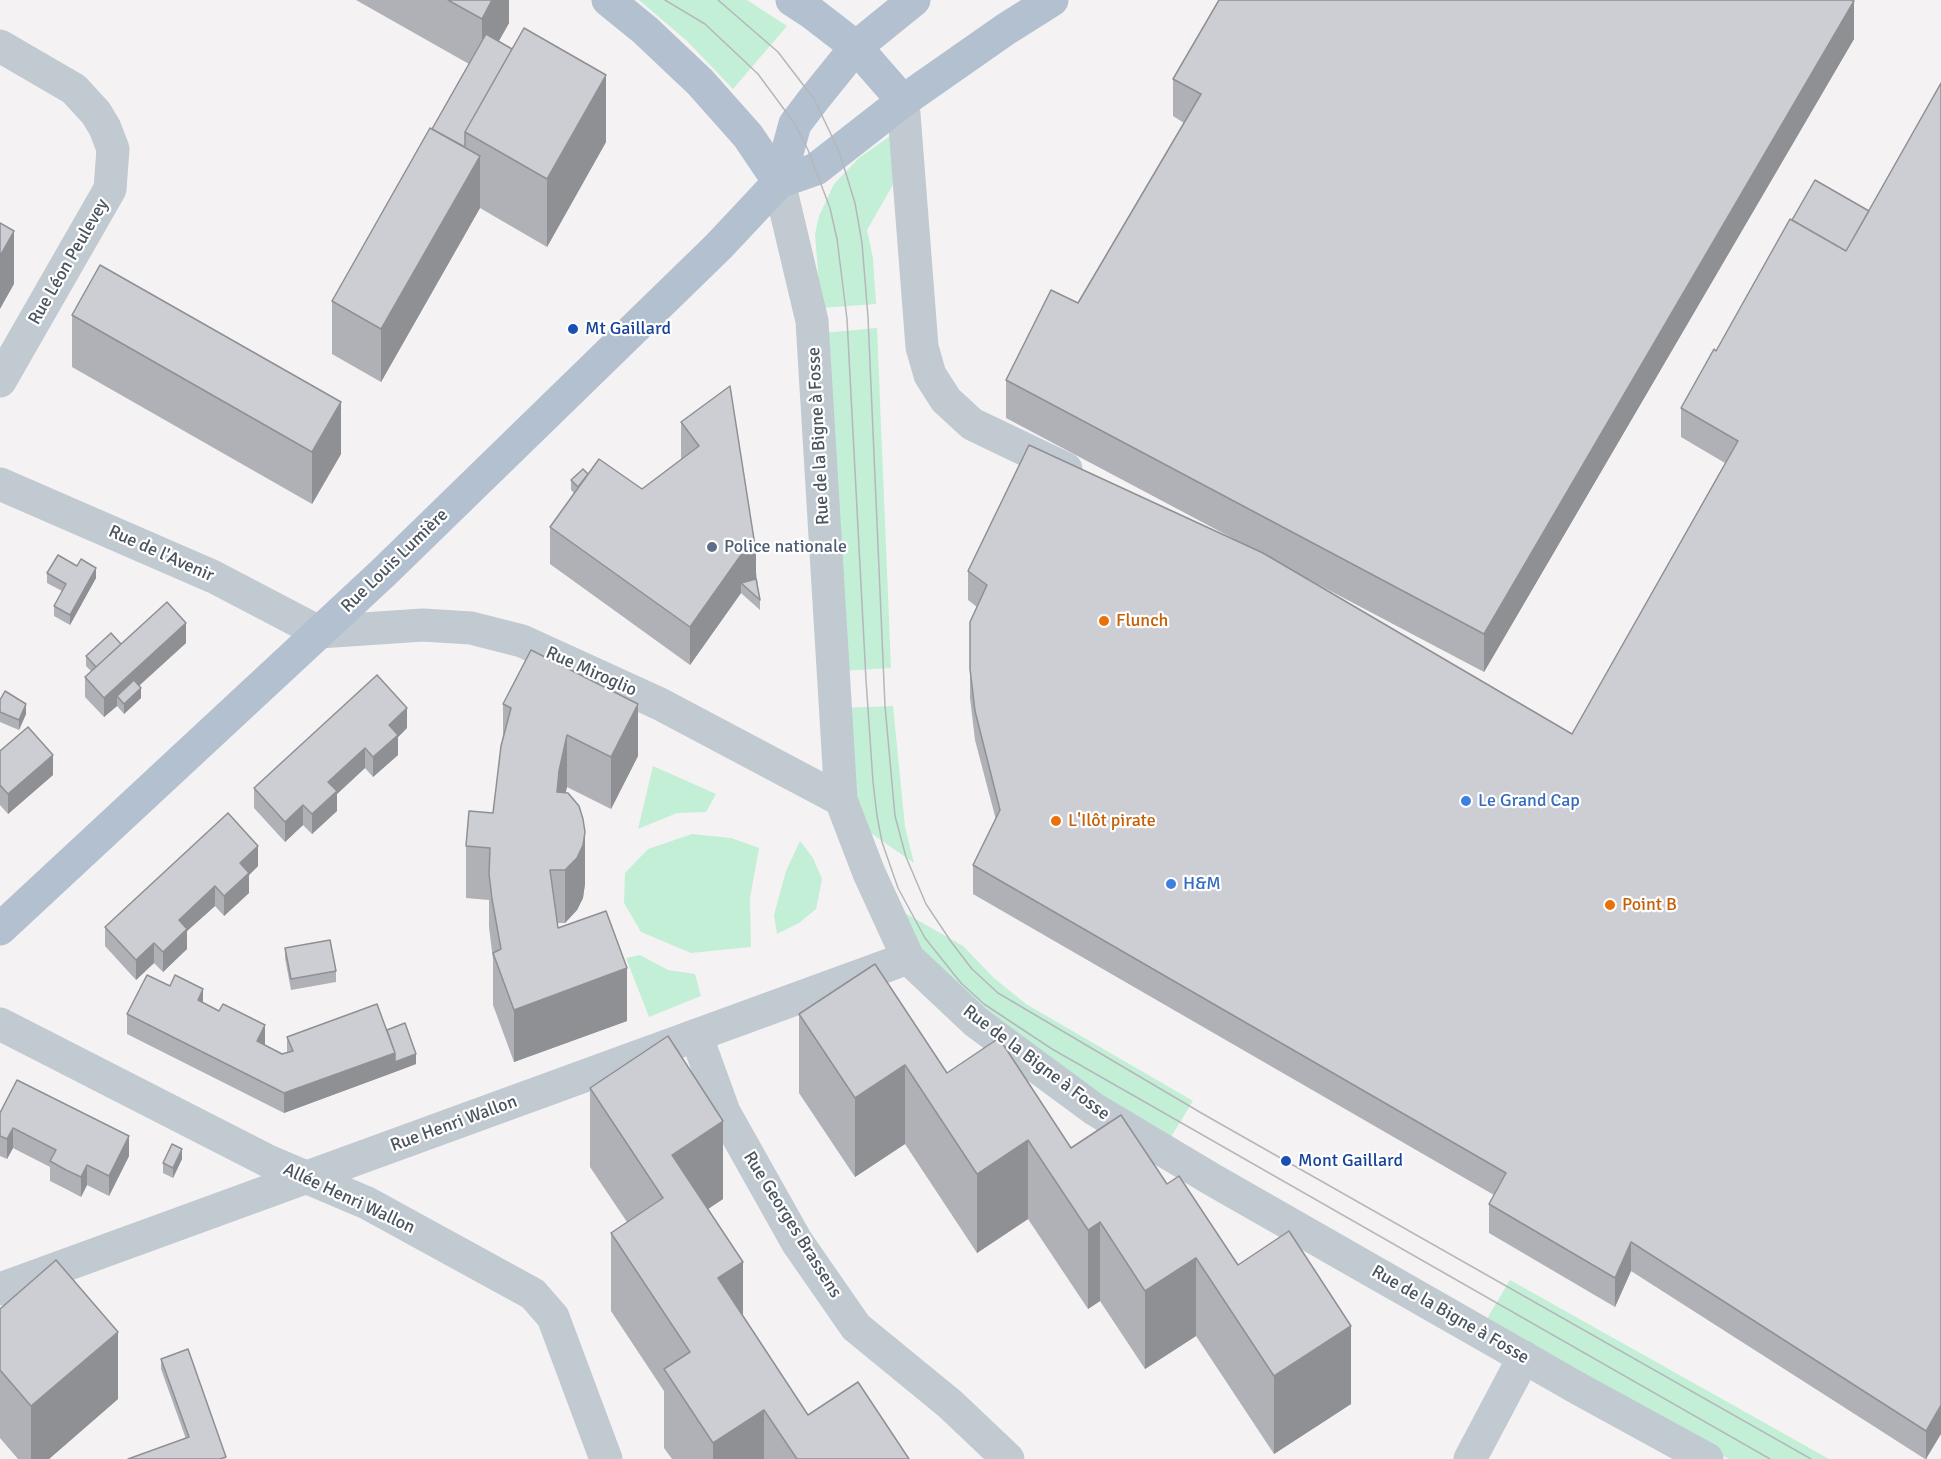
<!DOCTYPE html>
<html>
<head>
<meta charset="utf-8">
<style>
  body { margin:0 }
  canvas { display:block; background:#f4f2f2 }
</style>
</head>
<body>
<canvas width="1941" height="1459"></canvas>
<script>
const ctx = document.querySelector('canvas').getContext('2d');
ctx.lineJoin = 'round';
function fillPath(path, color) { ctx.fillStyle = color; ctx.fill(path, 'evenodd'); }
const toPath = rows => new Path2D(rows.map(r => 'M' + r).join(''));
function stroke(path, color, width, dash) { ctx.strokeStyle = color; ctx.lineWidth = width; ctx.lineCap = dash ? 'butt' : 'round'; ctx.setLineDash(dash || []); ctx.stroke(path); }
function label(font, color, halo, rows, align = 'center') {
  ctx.font = font + ' Signika,sans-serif'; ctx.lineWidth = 4.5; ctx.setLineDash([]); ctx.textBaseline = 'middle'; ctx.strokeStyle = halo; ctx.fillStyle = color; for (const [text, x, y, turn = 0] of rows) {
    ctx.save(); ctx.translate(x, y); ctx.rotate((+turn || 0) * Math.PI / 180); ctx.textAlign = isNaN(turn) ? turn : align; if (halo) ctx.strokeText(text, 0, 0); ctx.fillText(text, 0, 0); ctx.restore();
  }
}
fillPath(toPath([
  [639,0,747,0,787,26,733,89,687,41],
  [893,134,894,183,867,230,873,258,876,304,821,308,815,234,819,216,834,184,859,158],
  [877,328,891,668,840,671,823,333],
  [893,706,905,827,914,863,862,827,843,708],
  [653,766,716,794,706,812,677,813,638,829],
  [692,834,731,838,759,848,750,898,751,947,691,953,641,932,624,903,625,873,648,849],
  [800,841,813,858,822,879,816,909,799,923,777,934,774,915,786,871],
  [898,909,963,946,994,978,1026,1004,1193,1101,1166,1145,1092,1097,926,961],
  [640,955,668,970,695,974,701,996,649,1017,626,958],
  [1510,1280,1829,1459,1729,1459,1543,1358,1485,1322]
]), '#c3efd6');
stroke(toPath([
  [0,46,74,89,96,113,105,128,113,149,110,189,0,381],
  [903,101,922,347,930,375,946,400,972,424,1066,469],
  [779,182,812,321,841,800,869,873,908,958,976,1022,1094,1109,1213,1180,1579,1389,1707,1459],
  [0,484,214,577,319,632,423,625,471,628,522,641,660,704,841,800],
  [0,1024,268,1161,367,1203,533,1294,553,1317,606,1459],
  [696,1035,724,1112,797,1242,856,1327,950,1404,1008,1459],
  [0,1289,908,958],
  [1470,1459,1524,1357]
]), '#c1c9d1', 33);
stroke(toPath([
  [608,0,645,30,700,82,748,136,779,182],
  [792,0,812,13,856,47,903,101],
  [779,182,816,169,903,101,1006,29,1052,0],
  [0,929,383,573,719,246,779,182,795,124,814,99,856,47,914,0]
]), '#b3c0d0', 33);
stroke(toPath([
  [665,0,705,24,758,74,795,124,808,150,830,208,837,239,847,319,866,680,873,782,877,816,882,842,898,888,925,938,961,983,984,1004,1052,1049,1770,1459],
  [718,0,778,52,814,99,839,151,855,203,862,243,868,317,885,706,895,816,906,857,926,904,952,943,972,969,998,993,1203,1114,1811,1459]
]), '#b5b7bc', 1.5);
fillPath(toPath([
  [356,0,509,0,509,23,499,41,606,142,547,247,480,208,381,382,332,354,332,301,432,129,469,64],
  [1854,39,1484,672,1302,576,1572,734,1725,463,1681,437,1681,408,1716,351,1792,220,1869,211,1941,83,1927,1459,1925,1459,1631,1271,1615,1307,1489,1233,1489,1204,1494,1195,973,894,973,865,996,820,975,740,970,698,970,622,977,607,968,600,968,571,1234,539,1006,418,1006,380,1078,303,1184,123,1173,116,1173,79],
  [72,315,341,454,312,504,72,367],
  [730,386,760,600,760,610,741,593,690,665,550,564,550,527,574,493,571,490,571,480,588,474,642,489,681,460,681,422],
  [47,573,96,578,70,625,54,616,54,606,62,591,47,583],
  [186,643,139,686,141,698,124,714,117,706,104,717,85,697,85,677,91,671,86,666,86,656,121,644],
  [0,700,26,714,19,730,0,722],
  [503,704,638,756,611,809,567,787,565,793,585,884,583,898,577,910,565,923,558,923,558,928,627,1021,514,1062,493,1005,493,960,489,927,489,900,466,898,466,846,493,813,503,737],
  [407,728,398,737,398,755,373,777,365,768,337,794,337,811,312,834,303,825,285,842,254,808,254,788],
  [0,751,53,775,8,814,0,805],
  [258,866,249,875,249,893,224,916,215,906,187,931,187,949,163,972,154,963,136,980,105,946,105,927],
  [285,948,336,971,336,982,291,990,285,958],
  [170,986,203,1003,265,1045,282,1054,287,1052,287,1037,387,1030,416,1064,284,1113,127,1034,127,1014],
  [799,1014,947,1073,1071,1148,1167,1184,1238,1265,1351,1404,1274,1454,1196,1336,1145,1369,1100,1301,1088,1309,1028,1219,977,1253,905,1144,855,1177,799,1093],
  [590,1088,723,1199,708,1209,743,1317,808,1415,909,1459,672,1459,664,1448,664,1391,611,1311,611,1233,627,1222,590,1167],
  [0,1113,129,1156,109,1196,87,1185,81,1197,66,1189,50,1181,50,1167,13,1148,7,1159,0,1156],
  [182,1159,173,1178,163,1173,163,1163],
  [0,1309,118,1399,49,1459,18,1459,0,1438],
  [161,1359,226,1459,186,1439,161,1369]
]), '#afb1b6');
fillPath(toPath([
  [492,0,509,0,509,23,482,71,482,19],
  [1854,1,1854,39,1484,672,1484,634],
  [606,75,606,142,547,247,547,179],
  [480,156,480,208,381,382,381,329],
  [14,231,14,284,0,309,0,256],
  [341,402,341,454,312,504,312,452],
  [756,552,756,590,741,583,741,593,690,665,690,627,741,555],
  [96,568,96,578,70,625,70,615],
  [186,623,186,643,122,701,117,696,117,706,104,717,104,698],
  [141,688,141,698,124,714,124,704],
  [26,704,26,714,19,730,19,720],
  [638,704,638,756,611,809,611,757],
  [407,708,407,728,398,737,398,755,373,777,373,757,389,725],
  [567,735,567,787,559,824,557,792,559,771],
  [365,748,365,768,337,794,337,811,312,834,312,814,328,782],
  [53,755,53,775,8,814,8,794],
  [303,805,303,825,285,842,285,822],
  [585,832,585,884,583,898,577,910,565,923,565,870],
  [258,846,258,866,249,875,249,893,224,916,224,896,240,863],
  [215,886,215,906,187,931,187,949,163,972,163,952,179,920],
  [154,943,154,963,136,980,136,960],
  [627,968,627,1021,514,1062,514,1010],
  [203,989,203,1009,198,1000],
  [265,1025,265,1045,257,1041],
  [395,1053,395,1072,284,1113,284,1093],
  [416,1054,416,1064,395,1072,395,1062],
  [905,1065,905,1144,855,1177,855,1098],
  [723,1121,723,1199,672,1233,672,1155],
  [13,1128,13,1148,7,1159,7,1139],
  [129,1136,129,1156,109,1196,109,1176],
  [1028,1140,1028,1219,977,1253,977,1174],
  [182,1149,182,1159,173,1178,173,1168],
  [87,1165,87,1185,81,1197,81,1177],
  [1100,1222,1100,1301,1088,1309,1088,1230],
  [1631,1242,1631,1271,1615,1307,1615,1278],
  [1196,1258,1196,1336,1145,1369,1145,1291],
  [743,1262,743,1340,718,1278],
  [1351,1326,1351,1404,1274,1454,1274,1376],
  [118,1332,118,1399,49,1459,31,1459,31,1406],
  [1941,1405,1941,1434,1926,1459,1926,1431],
  [764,1410,764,1459,713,1459,713,1443]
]), '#8f9094');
const building = toPath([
  [448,0,492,0,482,19,448,0],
  [1219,0,1851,0,1854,1,1484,634,1006,380,1051,290,1078,303,1201,94,1173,79,1219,0],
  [524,28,606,75,547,179,465,132,524,28],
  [486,34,512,49,465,132,465,147,432,129,486,34],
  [1941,83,1941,1405,1926,1431,1631,1242,1615,1278,1489,1204,1506,1173,973,865,1000,810,975,711,970,669,970,622,987,585,968,571,1029,445,1263,553,1572,734,1738,441,1681,408,1714,349,1716,351,1790,219,1846,251,1941,83],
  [430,128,480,156,381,329,332,301,430,128],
  [1815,180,1869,211,1846,251,1792,220,1815,180],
  [0,223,14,231,0,256,0,223],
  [100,265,341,402,312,452,72,315,100,265],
  [730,386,756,552,741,555,690,627,550,527,599,459,642,489,699,446,681,422,730,386],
  [583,469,588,474,578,487,571,480,583,469],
  [58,555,77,566,81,559,96,568,70,615,54,606,66,584,47,573,58,555],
  [756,579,760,600,741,583,756,579],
  [167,602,186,623,104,698,85,677,167,602],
  [111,633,121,644,96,667,86,656,111,633],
  [531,650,638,704,611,757,567,735,559,771,557,792,568,793,579,806,583,819,585,832,583,845,577,858,565,870,550,870,558,928,606,911,627,968,514,1010,493,953,501,949,492,899,489,874,490,848,466,846,469,811,493,813,501,746,511,708,503,704,531,650],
  [377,675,407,708,389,725,398,735,373,757,365,748,328,782,337,791,312,814,303,805,285,822,254,788,377,675],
  [134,680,141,688,124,704,117,696,134,680],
  [5,691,26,704,19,720,0,712,0,700,5,691],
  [28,727,53,755,8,794,0,785,0,751,28,727],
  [228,813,258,846,240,863,249,873,224,896,215,886,179,920,187,929,163,952,154,943,136,960,105,927,228,813],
  [330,940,336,971,291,979,285,948,330,940],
  [875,964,947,1073,999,1038,1071,1148,1121,1115,1167,1184,1179,1176,1238,1265,1289,1231,1351,1326,1274,1376,1196,1258,1145,1291,1100,1222,1088,1230,1028,1140,977,1174,905,1065,855,1098,799,1014,875,964],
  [147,975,170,986,175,975,203,989,198,1000,219,1011,223,1004,265,1025,257,1041,282,1054,293,1051,287,1037,377,1004,395,1053,284,1093,127,1014,147,975],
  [405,1023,416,1054,395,1062,395,1053,387,1030,405,1023],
  [668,1036,723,1121,672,1155,743,1262,718,1278,808,1415,858,1382,909,1459,797,1459,764,1410,713,1443,664,1369,690,1352,611,1233,663,1198,590,1088,668,1036],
  [17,1080,129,1136,109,1176,87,1165,81,1177,66,1170,50,1161,56,1150,13,1128,7,1139,0,1136,0,1113,17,1080],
  [172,1144,182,1149,173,1168,163,1163,172,1144],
  [56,1260,118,1332,31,1406,0,1370,0,1309,56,1260],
  [188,1349,226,1457,220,1459,128,1459,189,1437,161,1359,188,1349]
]);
fillPath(building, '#ccced4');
stroke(building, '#8f9094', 1.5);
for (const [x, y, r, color] of [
  [573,329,6,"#1a4fb4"],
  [712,547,6,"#5c6f8a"],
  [1104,621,6,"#e8710a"],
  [1466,801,6,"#3f7fe0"],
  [1056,821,6,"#e8710a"],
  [1171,884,6,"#3f7fe0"],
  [1610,905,6,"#e8710a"],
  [1286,1161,6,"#1a4fb4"]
]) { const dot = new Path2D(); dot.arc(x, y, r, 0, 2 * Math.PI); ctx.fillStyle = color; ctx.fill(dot); stroke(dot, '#fff', 2); }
label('18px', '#4a5560', '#fff', [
  ["Rue Léon Peulevey",69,262,-60],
  ["Rue de la Bigne à Fosse",819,436,-93],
  ["Rue de l'Avenir",161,554,24],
  ["Rue Louis Lumière",395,561,-44],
  ["Rue Miroglio",591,672,24],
  ["Rue de la Bigne à Fosse",1036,1063,37],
  ["Rue Henri Wallon",454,1124,-20],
  ["Allée Henri Wallon",349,1199,25],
  ["Rue Georges Brassens",792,1225,58],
  ["Rue de la Bigne à Fosse",1450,1315,30]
]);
label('18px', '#164399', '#fff', [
  ["Mt Gaillard",585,329],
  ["Mont Gaillard",1298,1161]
], 'left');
label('18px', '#4e5e75', '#fff', [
  ["Police nationale",724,547]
], 'left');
label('18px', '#c56008', '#fff', [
  ["Flunch",1116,621],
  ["L'Ilôt pirate",1068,821],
  ["Point B",1622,905]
], 'left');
label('18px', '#366cbe', '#fff', [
  ["Le Grand Cap",1478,801],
  ["H&M",1183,884]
], 'left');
</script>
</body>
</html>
